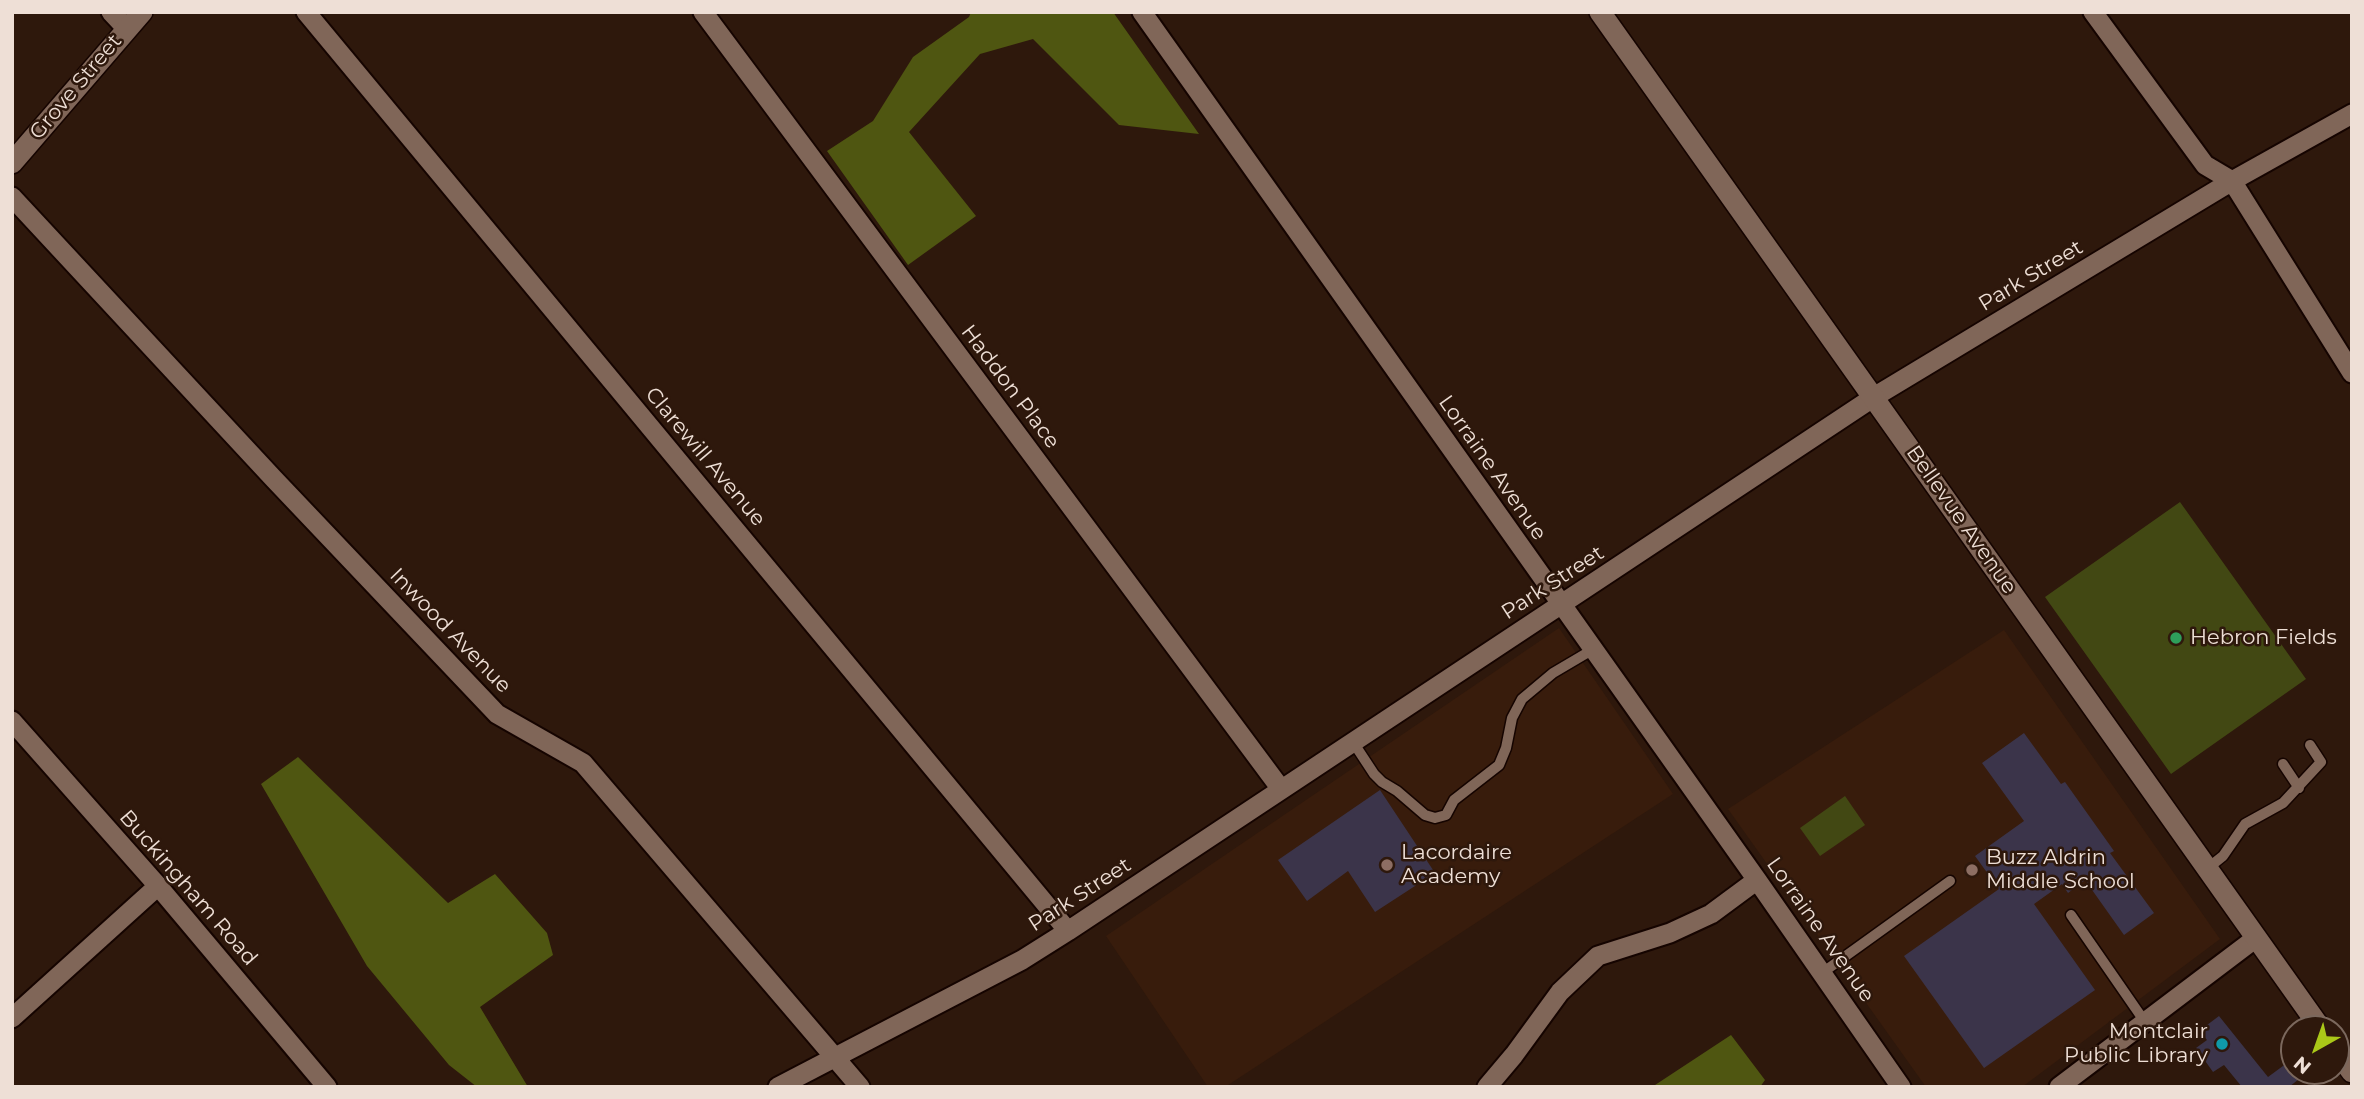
<!DOCTYPE html>
<html>
<head>
<meta charset="utf-8">
<style>
  body { margin:0 }
  #map { position:relative; width:2364px; height:1099px; overflow:hidden; background:#2e180c; font-family:Montserrat,sans-serif }
  canvas { display:block }
  .frame { position:absolute; inset:0; border:14px solid #eedfd6; pointer-events:none }
  .north { position:absolute; left:2280px; top:1015px; width:70px; height:70px; box-sizing:border-box; background:#2e180c; border:2px solid #7b685d; border-radius:50%; rotate:220deg; font-size:19px; font-weight:700; line-height:28px; text-align:center; color:#eedfd6 }
  .north::after { content:''; display:block; margin:auto; width:24px; height:32px; background:#aac718; clip-path:polygon(50% 0,100% 100%,50% 72%,0 100%) }
</style>
</head>
<body>
<div id="map">
<canvas width="2364" height="1099"></canvas>
<div class="frame"></div>
<div class="north">N</div>
</div>
<script>
const ctx = document.querySelector('canvas').getContext('2d');
ctx.lineJoin = 'round';
function fillPath(path, color) { ctx.fillStyle = color; ctx.fill(path, 'evenodd'); }
const toPath = rows => new Path2D(rows.map(r => 'M' + r).join(''));
function stroke(path, color, width, dash) { ctx.strokeStyle = color; ctx.lineWidth = width; ctx.lineCap = dash ? 'butt' : 'round'; ctx.setLineDash(dash || []); ctx.stroke(path); }
function label(font, color, halo, rows, align = 'center') {
  ctx.font = font + ' Montserrat,sans-serif'; ctx.lineWidth = 5; ctx.setLineDash([]); ctx.textBaseline = 'middle'; ctx.strokeStyle = halo; ctx.fillStyle = color; for (const [text, x, y, turn = 0] of rows) {
    ctx.save(); ctx.translate(x, y); ctx.rotate((+turn || 0) * Math.PI / 180); ctx.textAlign = isNaN(turn) ? turn : align; if (halo) ctx.strokeText(text, 0, 0); ctx.fillText(text, 0, 0); ctx.restore();
  }
}
fillPath(toPath([
  [1559,628,1673,794,1225,1087,1208,1087,1106,936],
  [2004,630,2220,939,2022,1087,1926,1087,1728,809]
]), '#381c0c');
fillPath(toPath([
  [2180,502,2306,679,2171,774,2045,597],
  [1845,796,1865,825,1820,856,1800,828]
]), '#424813');
fillPath(toPath([
  [971,12,1113,12,1199,134,1119,125,1033,39,980,54,909,132,976,216,908,265,827,151,873,121,913,57,969,17],
  [298,757,448,903,495,874,547,933,553,955,480,1007,528,1087,477,1087,449,1065,367,966,261,784],
  [1731,1035,1765,1080,1760,1087,1652,1087]
]), '#4f5611');
fillPath(toPath([
  [2024,733,2061,784,2065,782,2114,851,2110,853,2154,913,2124,935,2085,880,2068,893,2062,884,2034,904,2095,990,1984,1068,1904,956,1999,889,1975,856,2024,821,1982,763],
  [1380,790,1435,873,1375,912,1348,871,1307,901,1278,860],
  [2219,1016,2268,1077,2287,1063,2299,1079,2289,1087,2242,1087,2224,1065,2213,1072,2196,1048,2207,1040,2199,1031]
]), '#3b344a');
const lane = toPath([
  [1353,742,1374,774,1382,782,1397,791,1425,815,1435,818,1446,815,1454,800,1499,765,1506,748,1512,718,1522,699,1553,673,1592,650],
  [2283,764,2299,788],
  [2208,868,2223,856,2245,824,2283,803,2321,762,2310,745],
  [2071,915,2145,1022],
  [1822,973,1950,881]
]);
const street = toPath([
  [111,12,126,28],
  [306,12,1068,931],
  [703,12,1281,789],
  [1142,12,1757,880,1901,1087],
  [2093,12,2205,165,2232,181,2352,373],
  [12,197,273,478,497,714,583,763,860,1087],
  [12,721,158,886,327,1087],
  [12,1018,158,886],
  [778,1087,1022,960,1068,931,1874,397,2232,181,2352,114],
  [1487,1087,1514,1055,1560,992,1598,956,1670,933,1711,914,1757,880],
  [2059,1087,2256,938]
]);
const secondary = toPath([
  [1600,12,2321,1029],
  [12,163,142,12],
  [2336,1050,2352,1072]
]);
stroke(lane, '#150400', 13);
stroke(street, '#150400', 23);
stroke(secondary, '#150400', 24);
stroke(lane, '#806658', 10);
stroke(street, '#806658', 19);
stroke(secondary, '#806658', 21);
for (const [x, y, r, color] of [
  [2176,638,7,"#2e9e5b"],
  [1387,865,7,"#8d6e63"],
  [1972,870,7,"#8d6e63"],
  [2222,1044,7,"#0f9aa8"]
]) { const dot = new Path2D(); dot.arc(x, y, r, 0, 2 * Math.PI); ctx.fillStyle = color; ctx.fill(dot); stroke(dot, '#2e180c', 2.5); }
label('21px', '#eedfd6', '#2e180c', [
  ["Grove Street",76,87,-50],
  ["Park Street",2031,276,-31],
  ["Haddon Place",1010,387,53],
  ["Clarewill Avenue",705,457,50],
  ["Lorraine Avenue",1492,468,55],
  ["Bellevue Avenue",1961,520,55],
  ["Park Street",1553,583,-33],
  ["Inwood Avenue",450,631,46],
  ["Buckingham Road",188,888,49],
  ["Park Street",1080,895,-33],
  ["Lorraine Avenue",1820,930,55]
]);
label('21px', '#eedfd6', '#2e180c', [
  ["Hebron Fields",2190,638],
  ["Lacordaire",1401,853],
  ["Academy",1401,877],
  ["Buzz Aldrin",1986,858],
  ["Middle School",1986,882],
  ["Montclair",2208,1032,"right"],
  ["Public Library",2208,1056,"right"]
], 'left');
</script>
</body>
</html>
